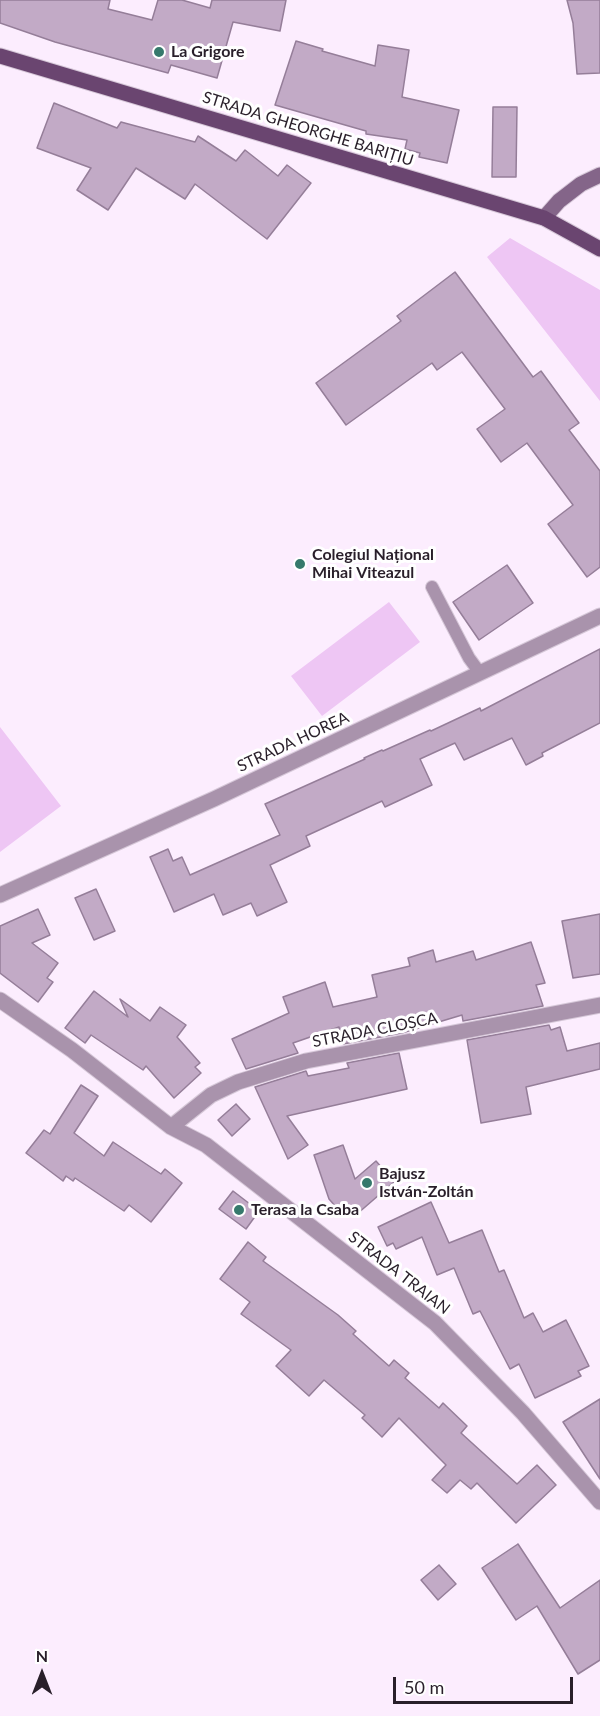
<!DOCTYPE html>
<html>
<head>
<meta charset="utf-8">
<style>
  body { margin:0 }
  #map { position:relative; width:600px; height:1716px; overflow:hidden; background:#fcedfe; font-family:Lato,sans-serif }
  canvas { display:block }
  .north { position:absolute; left:12px; top:1644px; width:60px; height:60px; -webkit-text-stroke:4px #fff; paint-order:stroke; rotate:0deg; font-size:16px; font-weight:700; line-height:24px; text-align:center; color:#291f2a }
  .north::after { content:''; display:block; margin:auto; width:21px; height:27px; background:#291f2a; clip-path:polygon(50% 0,100% 100%,50% 72%,0 100%) }
  .scale { position:absolute; left:393px; top:1677px; width:180px; height:27px; box-sizing:border-box; border:3px solid #291f2a; border-top:0; padding-left:8px; font-size:18px; line-height:21px; white-space:nowrap; color:#291f2a; -webkit-text-stroke:4px #fff; paint-order:stroke }
</style>
</head>
<body>
<div id="map">
<canvas width="600" height="1716"></canvas>
<div class="north">N</div>
<div class="scale">50 m</div>
</div>
<script>
const ctx = document.querySelector('canvas').getContext('2d');
ctx.lineJoin = 'round';
function fillPath(path, color) { ctx.fillStyle = color; ctx.fill(path, 'evenodd'); }
const toPath = rows => new Path2D(rows.map(r => 'M' + r).join(''));
function stroke(path, color, width, dash) { ctx.strokeStyle = color; ctx.lineWidth = width; ctx.lineCap = dash ? 'butt' : 'round'; ctx.setLineDash(dash || []); ctx.stroke(path); }
function label(font, color, halo, rows, align = 'center') {
  ctx.font = font + ' Lato,sans-serif'; ctx.lineWidth = 6; ctx.setLineDash([]); ctx.textBaseline = 'middle'; ctx.strokeStyle = halo; ctx.fillStyle = color; for (const [text, x, y, turn = 0] of rows) {
    ctx.save(); ctx.translate(x, y); ctx.rotate((+turn || 0) * Math.PI / 180); ctx.textAlign = isNaN(turn) ? turn : align; if (halo) ctx.strokeText(text, 0, 0); ctx.fillText(text, 0, 0); ctx.restore();
  }
}
fillPath(toPath([
  [510,238,600,290,600,401,487,257],
  [389,602,420,642,322,716,291,676],
  [0,727,61,806,0,852]
]), '#eec6f4');
const building = toPath([
  [0,0,110,0,108,9,152,20,158,0,182,0,210,8,212,0,286,0,280,31,233,22,217,78,171,65,168,73,55,42,0,23,0,0],
  [567,0,600,0,600,73,577,74,573,23,567,0],
  [296,41,323,49,322,51,375,66,378,45,409,50,402,97,459,110,447,163,419,157,420,153,405,149,407,140,366,134,366,131,275,105,296,41],
  [54,103,117,128,121,122,195,142,198,136,236,161,245,150,278,176,287,165,311,183,267,239,195,184,185,199,136,168,108,210,77,190,91,168,37,148,54,103],
  [493,107,517,107,516,177,492,177,493,107],
  [455,272,533,377,541,371,579,423,569,430,600,471,600,567,587,577,548,524,573,505,527,443,501,462,477,429,505,409,462,352,437,370,432,363,346,425,316,383,401,321,397,316,455,272],
  [507,565,533,603,479,640,453,602,507,565],
  [600,649,600,723,542,753,543,756,526,765,512,738,464,760,455,743,420,759,432,785,385,807,382,801,306,836,310,846,270,865,287,902,257,916,251,903,223,915,214,894,174,912,150,857,168,849,173,861,182,857,190,875,280,835,265,804,365,759,364,758,382,750,383,751,430,730,431,731,480,708,481,711,600,649],
  [96,889,115,931,94,940,75,898,96,889],
  [38,909,50,935,32,943,58,963,47,978,53,982,38,1002,0,973,0,926,38,909],
  [600,914,600,974,573,978,562,921,600,914],
  [531,942,545,983,536,985,543,1006,463,1021,462,1015,402,1033,343,1044,339,1027,293,1043,298,1053,246,1069,232,1039,289,1013,283,997,325,982,333,1007,377,997,372,975,410,966,408,958,433,950,436,962,473,951,476,960,531,942],
  [94,991,128,1017,120,999,150,1021,160,1007,186,1025,177,1037,200,1063,195,1067,201,1073,174,1098,146,1066,143,1070,91,1035,85,1043,65,1028,94,991],
  [549,1025,551,1030,560,1027,567,1051,600,1043,600,1069,526,1087,531,1114,481,1123,467,1040,549,1025],
  [399,1053,407,1089,287,1116,308,1145,288,1159,255,1087,306,1071,308,1076,349,1068,347,1063,399,1053],
  [81,1085,98,1096,74,1133,104,1156,113,1142,161,1174,165,1169,182,1183,151,1222,129,1205,124,1211,75,1178,73,1181,66,1176,63,1181,26,1153,44,1130,50,1134,81,1085],
  [236,1104,250,1119,232,1136,218,1120,236,1104],
  [343,1145,355,1179,376,1161,394,1182,357,1214,352,1209,344,1216,329,1199,314,1155,343,1145],
  [233,1191,259,1211,246,1229,219,1209,233,1191],
  [431,1202,449,1243,482,1230,499,1272,504,1270,524,1318,533,1313,543,1332,566,1320,589,1366,578,1371,581,1376,535,1398,519,1364,510,1369,480,1311,473,1314,454,1268,437,1275,422,1237,396,1249,393,1243,387,1246,378,1227,431,1202],
  [248,1242,266,1257,263,1261,338,1315,356,1331,353,1334,389,1366,394,1360,409,1373,405,1378,439,1408,443,1403,467,1426,461,1433,517,1484,537,1465,556,1485,516,1523,477,1483,471,1489,460,1480,447,1493,432,1480,446,1465,399,1418,382,1437,362,1418,365,1415,324,1380,309,1396,276,1366,291,1350,241,1314,250,1302,220,1279,248,1242],
  [600,1399,600,1479,563,1422,600,1399],
  [518,1544,560,1608,600,1580,600,1660,578,1674,537,1606,516,1620,482,1568,518,1544],
  [439,1565,456,1584,438,1600,421,1580,439,1565]
]);
fillPath(building, '#c2aac6');
stroke(building, '#957e99', 1.5);
const lane = toPath([
  [432,587,469,658,480,673]
]);
const street = toPath([
  [0,895,214,799,600,616],
  [0,1000,72,1050,171,1127,206,1145,435,1323,523,1413,600,1502],
  [171,1127,211,1095,238,1082,306,1061,600,1005]
]);
const secondary = toPath([
  [544,218,559,201,581,184,600,175]
]);
const primary = toPath([
  [0,56,544,218,600,249]
]);
stroke(lane, '#d6c8d8', 14);
stroke(street, '#d6c8d8', 17);
stroke(secondary, '#d6c8d8', 17);
stroke(primary, '#d6c8d8', 17);
stroke(lane, '#a993ac', 12);
stroke(street, '#a993ac', 15);
stroke(secondary, '#846589', 15);
stroke(primary, '#6a4570', 15);
for (const [x, y, r, color] of [
  [159,52,6,"#36796c"],
  [300,564,6,"#36796c"],
  [367,1183,6,"#36796c"],
  [239,1210,6,"#36796c"]
]) { const dot = new Path2D(); dot.arc(x, y, r, 0, 2 * Math.PI); ctx.fillStyle = color; ctx.fill(dot); stroke(dot, '#fff', 2); }
label('bold 16px', '#291f2a', '#fff', [
  ["La Grigore",171,52],
  ["Colegiul Național",312,555],
  ["Mihai Viteazul",312,573],
  ["Bajusz",379,1174],
  ["István-Zoltán",379,1192],
  ["Terasa la Csaba",251,1210]
], 'left');
label('16px', '#291f2a', '#fff', [
  ["STRADA GHEORGHE BARIȚIU",308,129,17],
  ["STRADA HOREA",293,742,-25],
  ["STRADA CLOȘCA",375,1030,-11],
  ["STRADA TRAIAN",399,1273,38]
]);
</script>
</body>
</html>
